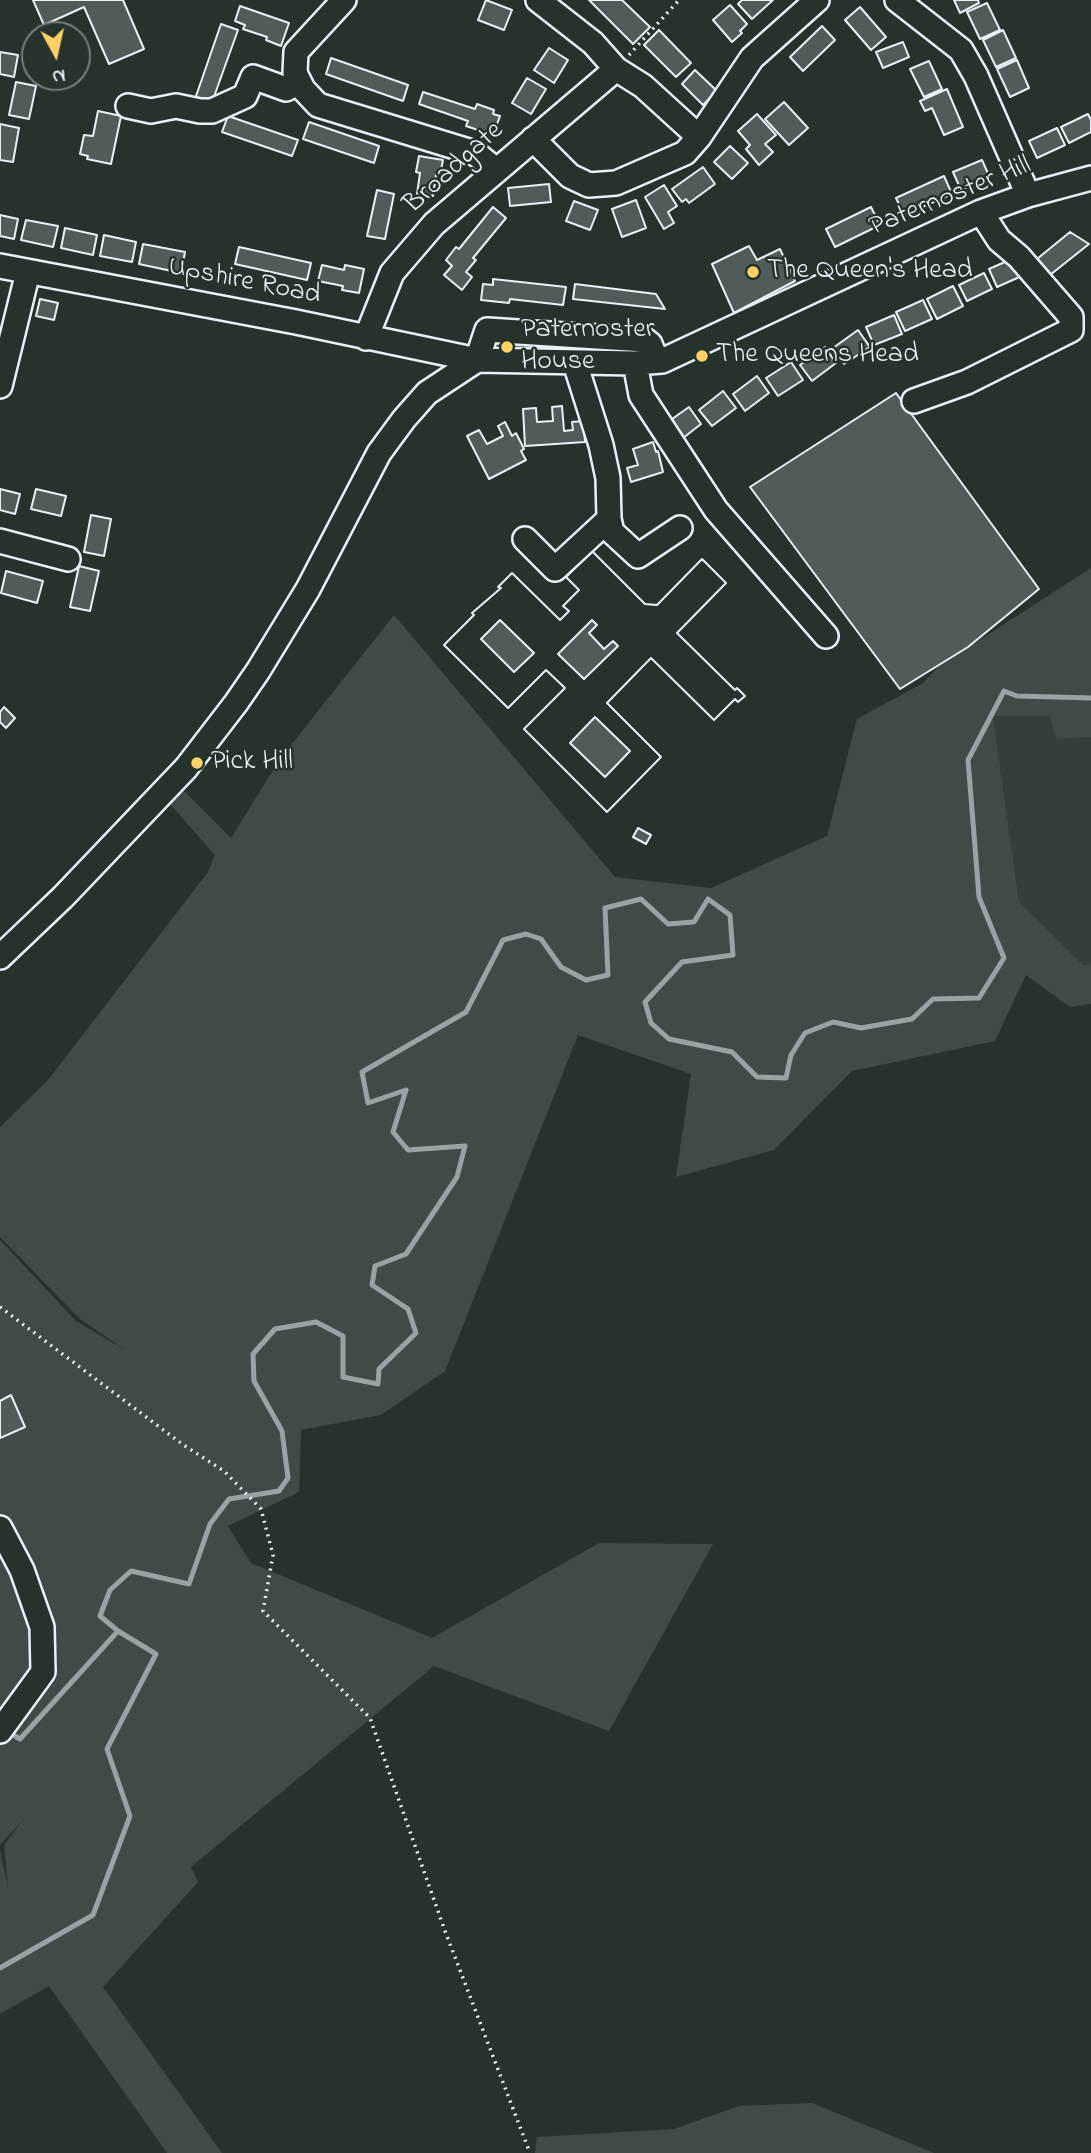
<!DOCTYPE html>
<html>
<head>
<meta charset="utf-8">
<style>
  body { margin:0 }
  #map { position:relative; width:1091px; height:2153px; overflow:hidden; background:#26332d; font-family:"Indie Flower",sans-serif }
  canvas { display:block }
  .north { position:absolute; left:21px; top:21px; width:70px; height:70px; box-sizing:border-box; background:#26332d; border:2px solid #747f7e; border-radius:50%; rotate:172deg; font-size:19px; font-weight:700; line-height:28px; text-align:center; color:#e8f1f8 }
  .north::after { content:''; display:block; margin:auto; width:24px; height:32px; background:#ffd166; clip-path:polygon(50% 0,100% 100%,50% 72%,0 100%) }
</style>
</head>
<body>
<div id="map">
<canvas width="1091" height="2153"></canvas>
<div class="north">N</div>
</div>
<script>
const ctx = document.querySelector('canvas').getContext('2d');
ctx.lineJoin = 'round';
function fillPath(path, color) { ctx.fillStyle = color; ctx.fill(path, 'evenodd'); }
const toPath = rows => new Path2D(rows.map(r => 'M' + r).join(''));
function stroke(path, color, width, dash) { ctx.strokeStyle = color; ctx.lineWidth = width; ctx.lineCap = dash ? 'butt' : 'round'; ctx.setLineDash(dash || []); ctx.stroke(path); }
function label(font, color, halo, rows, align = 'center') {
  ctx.font = font + ' "Indie Flower",sans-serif'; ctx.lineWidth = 5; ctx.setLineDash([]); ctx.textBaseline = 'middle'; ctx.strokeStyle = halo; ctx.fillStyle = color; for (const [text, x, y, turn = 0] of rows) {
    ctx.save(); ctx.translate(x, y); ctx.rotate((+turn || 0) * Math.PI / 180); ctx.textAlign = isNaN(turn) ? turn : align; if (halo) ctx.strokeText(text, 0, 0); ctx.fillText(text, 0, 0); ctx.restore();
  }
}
fillPath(toPath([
  [993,716,1050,716,1056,739,1091,737,1091,964,1083,965,1019,902]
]), '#333f3a');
fillPath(toPath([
  [1091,568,1091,737,1056,739,1050,716,993,716,1019,902,1083,965,1091,964,1091,1004,1070,1007,1026,975,995,1041,852,1071,774,1150,676,1177,691,1074,578,1035,445,1371,381,1415,301,1430,299,1492,228,1526,251,1563,432,1638,599,1543,713,1544,609,1731,434,1666,191,1867,198,1882,103,1987,222,2153,167,2153,49,1986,0,2014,0,1850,8,1888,4,1845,24,1819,0,1845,0,1240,76,1321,125,1350,80,1319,0,1237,0,1127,48,1080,208,872,215,855,170,804,180,787,231,838,280,759,394,615,615,877,711,888,827,836,857,719,923,683,939,666],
  [812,2103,934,2153,535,2153,537,2137,674,2129,739,2106]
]), '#3e4b47');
stroke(toPath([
  [15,1736,20,1739,118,1631],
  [0,1968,93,1915,130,1816,107,1749,156,1654,118,1631,100,1616,110,1590,131,1571,189,1584,210,1524,229,1499,279,1491,288,1478,282,1431,254,1381,253,1354,275,1329,316,1322,343,1336,343,1377,378,1384,379,1369,416,1333,408,1309,372,1285,375,1266,406,1254,457,1177,465,1146,408,1150,393,1132,406,1090,368,1103,362,1072,466,1012,503,940,526,934,541,939,561,967,586,980,608,975,605,908,641,899,668,924,694,922,708,899,730,915,733,955,682,962,645,1002,651,1023,669,1039,732,1052,757,1077,786,1078,791,1055,805,1033,833,1022,861,1028,912,1019,933,999,979,998,1004,958,979,897,968,760,1004,691,1017,696,1091,698]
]), '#98a3a5', 5);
const building = toPath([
  [33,0,123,0,144,49,109,64,84,7,44,25,33,0],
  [486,0,512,10,504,30,478,20,486,0],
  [589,0,622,0,650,27,633,44,589,0],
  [742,0,773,0,752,19,738,4,742,0],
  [954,0,978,0,979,3,960,13,954,0],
  [987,3,1000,30,980,39,967,12,987,3],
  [730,5,747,24,740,31,742,33,732,42,713,20,730,5],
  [240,6,289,23,281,46,266,40,267,37,243,29,245,25,235,21,240,6],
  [860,7,886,37,871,50,845,20,860,7],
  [221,24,238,30,211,105,195,99,221,24],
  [822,26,835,40,803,71,790,57,822,26],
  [659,30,691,63,676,77,644,45,659,30],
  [1003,30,1016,58,996,67,983,40,1003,30],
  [903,42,909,57,883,68,876,52,903,42],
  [549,48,568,60,554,83,534,70,549,48],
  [0,52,18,55,14,77,0,74,0,52],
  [331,58,408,85,403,101,326,74,331,58],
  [1017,60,1029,88,1010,97,997,69,1017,60],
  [929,61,942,89,924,97,910,69,929,61],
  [695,70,717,91,703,105,682,84,695,70],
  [527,78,546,89,531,114,512,103,527,78],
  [16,82,36,86,29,119,9,115,16,82],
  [947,89,963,127,944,135,932,108,925,111,920,101,947,89],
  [423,92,475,109,477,104,494,110,493,114,500,116,493,135,466,126,468,121,419,104,423,92],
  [784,102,808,128,789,145,765,119,784,102],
  [98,111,121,116,111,164,87,159,88,156,80,154,84,135,93,136,98,111],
  [757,114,776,135,765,144,773,152,759,165,746,149,750,145,738,131,757,114],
  [1088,114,1091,120,1091,132,1069,143,1061,127,1088,114],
  [228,116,298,140,292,156,222,132,228,116],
  [309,122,379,146,374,163,303,139,309,122],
  [0,124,19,128,13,162,0,160,0,124],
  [1057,128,1065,145,1037,158,1029,141,1057,128],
  [730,146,748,163,732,179,714,162,730,146],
  [419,156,443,160,440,175,436,175,433,196,417,194,420,173,416,172,419,156],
  [982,160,990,178,961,190,953,172,982,160],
  [703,167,715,184,689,203,686,199,682,202,672,189,703,167],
  [944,176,952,194,904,215,896,198,944,176],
  [549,184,551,202,510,206,508,188,549,184],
  [664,185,677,206,668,212,674,223,664,229,645,197,664,185],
  [377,190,394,194,385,239,367,236,377,190],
  [636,200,646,228,622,237,612,209,636,200],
  [574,201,598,210,590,230,566,221,574,201],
  [493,207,506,218,473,258,476,260,466,272,472,277,462,290,444,275,452,266,446,260,456,247,459,249,493,207],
  [871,207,880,225,835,247,826,229,871,207],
  [0,215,18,219,14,239,0,236,0,215],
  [26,220,58,226,53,247,21,240,26,220],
  [65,228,97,235,93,255,61,248,65,228],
  [1070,232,1089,244,1050,275,1037,259,1070,232],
  [104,235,136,242,132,262,100,256,104,235],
  [143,244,185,252,181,273,139,264,143,244],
  [749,246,757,260,780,249,795,281,734,313,712,264,749,246],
  [239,247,311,263,307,280,235,264,239,247],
  [1016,257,1024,275,997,287,989,269,1016,257],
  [322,265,344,270,345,265,364,269,359,293,342,290,343,286,318,281,322,265],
  [984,273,992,289,967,301,959,285,984,273],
  [493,279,566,287,563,305,510,299,509,303,481,300,483,284,493,285,493,279],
  [575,284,656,294,665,309,573,299,575,284],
  [953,286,963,306,937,319,927,299,953,286],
  [40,299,58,303,54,320,36,316,40,299],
  [923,300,932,319,905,331,896,312,923,300],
  [894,315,902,334,874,345,866,327,894,315],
  [858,330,870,347,844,364,833,348,858,330],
  [825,347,836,363,812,381,800,365,825,347],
  [791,362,803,380,778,396,766,378,791,362],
  [757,376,769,393,745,411,733,394,757,376],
  [723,391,736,408,712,426,699,410,723,391],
  [896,393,1039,589,968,647,900,689,750,487,896,393],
  [562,406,564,431,573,430,572,422,584,421,585,442,525,446,523,409,536,408,537,422,553,421,552,407,562,406],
  [689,407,701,424,678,442,665,424,689,407],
  [505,422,512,436,516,433,524,449,521,451,526,460,489,479,467,436,479,430,487,444,503,436,498,426,505,422],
  [653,442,656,452,658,451,663,472,631,482,627,468,638,465,633,449,653,442],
  [0,489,20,494,15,514,0,510,0,489],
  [36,489,66,496,61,516,31,509,36,489],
  [91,515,111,519,104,556,84,552,91,515],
  [592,551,645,604,657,605,702,559,726,583,677,633,735,690,737,688,745,696,738,702,735,699,714,720,651,658,607,703,661,757,607,812,524,729,565,688,546,670,508,708,444,645,474,615,472,613,501,588,498,587,512,573,560,620,569,611,563,606,579,590,566,577,592,551],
  [500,620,534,653,514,672,481,639,500,620],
  [592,620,597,625,589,633,604,649,613,641,618,646,584,679,558,654,592,620],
  [595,717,630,751,605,777,570,743,595,717],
  [592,551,645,604,657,605,702,559,726,583,677,633,735,690,737,688,745,696,738,702,735,699,714,720,651,658,607,703,661,757,607,812,524,729,565,688,546,670,508,708,444,645,474,615,472,613,501,588,498,587,512,573,560,620,569,611,563,606,579,590,566,577,592,551],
  [79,566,99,571,90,611,70,607,79,566],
  [6,571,43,581,37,603,1,593,6,571],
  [4,707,15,718,6,728,0,722,0,712,4,707],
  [638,828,651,835,646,844,633,837,638,828],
  [11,1395,25,1427,0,1438,0,1401,11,1395]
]);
fillPath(building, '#505c59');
stroke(building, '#e8f1f8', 2);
const minor = toPath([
  [344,0,296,52,295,73,303,89,318,105,475,153,496,170],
  [538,0,593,43,616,69,643,86,699,137],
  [897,0,961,50,976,76,1028,195],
  [128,106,151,111,176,106,200,111,212,111,245,96,253,77,286,89,299,82],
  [533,139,570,176,589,185,616,183,685,153,699,137,752,58,817,0],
  [0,266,296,322,477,360,635,363,662,361,981,212,1028,195,1091,178],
  [366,338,392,273,434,224,616,69],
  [477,360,487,330,645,340,650,344,657,361],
  [575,363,601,445,608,478,609,519,612,532,638,556,680,528],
  [635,363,641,395,716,510,826,636],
  [0,386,28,272],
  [914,401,967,382,1071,330,1071,317,1019,257,999,240,981,212],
  [525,539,555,569,609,519],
  [0,541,68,559],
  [0,957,63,897,186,768,236,703,258,671,308,589,379,453,404,419,427,393,477,360],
  [0,1528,22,1570,42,1627,43,1672,0,1731]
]);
stroke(minor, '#e8f1f8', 28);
stroke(toPath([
  [629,55,679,0],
  [0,1307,182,1444,224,1471,261,1509,273,1555,263,1611,370,1718,445,1931,530,2153]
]), '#e8f1f8', 3.5, [2, 5]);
stroke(minor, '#26332d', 23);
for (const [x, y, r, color] of [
  [753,272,7,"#ffd166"],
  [507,347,7,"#ffd166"],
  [702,356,7,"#ffd166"],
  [197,763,7,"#ffd166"]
]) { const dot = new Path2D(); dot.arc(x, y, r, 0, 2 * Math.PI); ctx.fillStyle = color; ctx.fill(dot); stroke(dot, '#26332d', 2.5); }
label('28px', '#e8f1f8', '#26332d', [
  ["Broadgate",455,169,-42],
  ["Paternoster Hill",951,198,-22],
  ["Upshire Road",244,283,11]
]);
label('28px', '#e8f1f8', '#26332d', [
  ["The Queen's Head",767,272],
  ["Paternoster",521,331],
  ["House",521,363],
  ["The Queens Head",716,356],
  ["Pick Hill",211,763]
], 'left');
</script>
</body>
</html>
